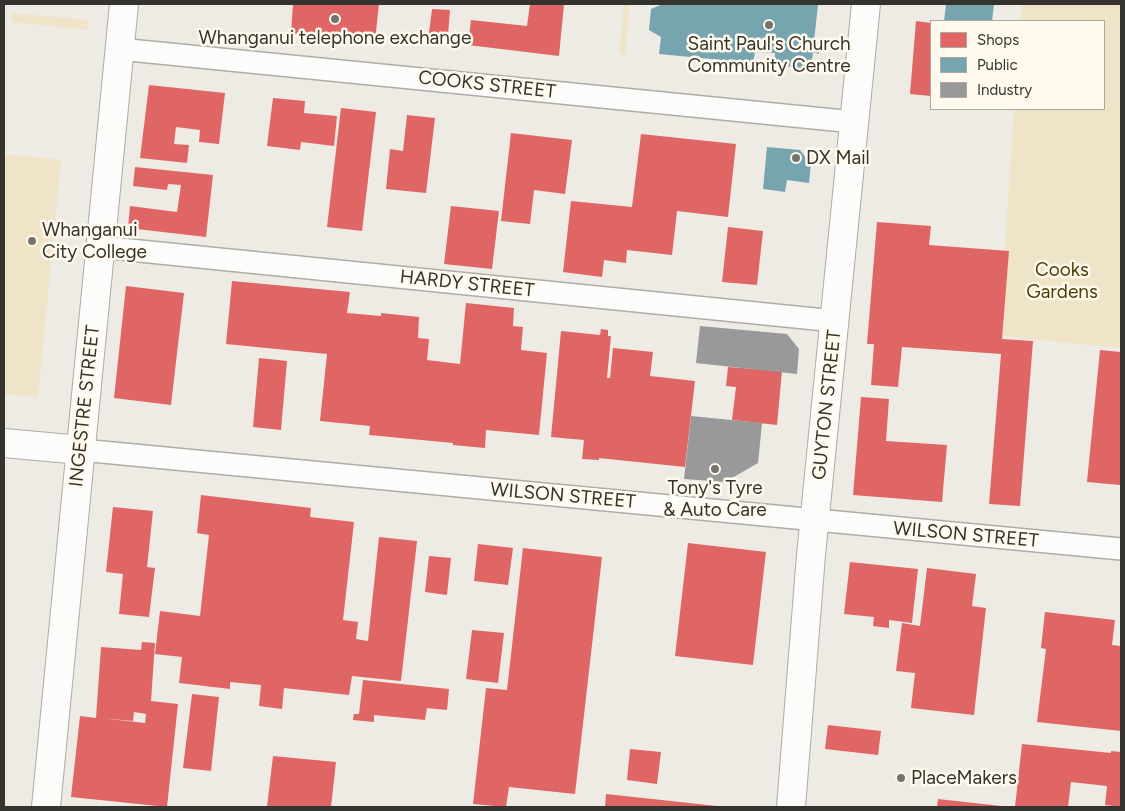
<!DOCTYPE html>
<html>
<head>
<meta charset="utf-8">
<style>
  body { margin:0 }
  #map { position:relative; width:1125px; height:811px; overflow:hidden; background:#eeebe4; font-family:Figtree,sans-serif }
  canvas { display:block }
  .frame { position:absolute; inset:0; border:5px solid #35332e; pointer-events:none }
  .legend { position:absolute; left:930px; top:20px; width:175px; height:90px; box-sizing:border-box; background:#fffaed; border:1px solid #aeaaa1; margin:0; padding:6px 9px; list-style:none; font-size:15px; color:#35332e }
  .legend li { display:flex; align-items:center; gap:10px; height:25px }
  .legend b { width:25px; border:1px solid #aeaaa1 }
</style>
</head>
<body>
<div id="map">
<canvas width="1125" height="811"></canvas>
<div class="frame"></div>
<ul class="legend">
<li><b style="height:14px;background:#e06666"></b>Shops</li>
<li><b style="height:14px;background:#76a5af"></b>Public</li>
<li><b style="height:14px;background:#999"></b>Industry</li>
</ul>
</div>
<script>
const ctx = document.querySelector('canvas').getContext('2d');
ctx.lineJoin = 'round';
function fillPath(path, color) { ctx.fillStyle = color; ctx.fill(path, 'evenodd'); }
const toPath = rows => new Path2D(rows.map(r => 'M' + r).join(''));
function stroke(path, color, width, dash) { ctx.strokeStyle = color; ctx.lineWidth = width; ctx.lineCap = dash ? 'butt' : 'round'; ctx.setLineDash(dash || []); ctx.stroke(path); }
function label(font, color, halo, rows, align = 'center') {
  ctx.font = font + ' Figtree,sans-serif'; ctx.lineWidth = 5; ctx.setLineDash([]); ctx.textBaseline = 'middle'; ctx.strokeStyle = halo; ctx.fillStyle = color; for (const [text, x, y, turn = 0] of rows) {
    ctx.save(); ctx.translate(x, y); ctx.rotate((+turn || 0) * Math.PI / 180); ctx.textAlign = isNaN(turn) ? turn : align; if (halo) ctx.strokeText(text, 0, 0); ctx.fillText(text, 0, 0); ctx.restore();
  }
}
fillPath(toPath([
  [624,4,630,4,625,55,619,54],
  [1022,4,1121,4,1121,348,999,336,1014,109,1104,109,1104,21,1020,21],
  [12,13,88,20,87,30,11,22],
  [4,154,61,160,38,397,4,394]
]), '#efe4c7');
fillPath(toPath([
  [293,4,379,4,375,41,291,33],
  [530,4,564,4,559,56,468,45,471,20,527,26],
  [432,9,450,10,448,35,429,33],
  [916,21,931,23,931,96,910,94],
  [149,85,225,93,219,144,199,142,200,130,176,127,174,144,189,145,187,163,140,158],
  [273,98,305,101,304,113,337,116,334,146,301,142,300,150,267,146],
  [341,108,376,112,362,231,327,227],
  [407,115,435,118,426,193,386,189,390,149,403,151],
  [511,133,572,140,565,194,534,190,530,224,501,221],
  [641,134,736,144,728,217,677,211,672,255,627,250,626,263,604,260,602,277,563,272,571,201,632,207],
  [135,167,213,175,206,237,128,228,130,206,177,212,181,185,168,184,167,190,133,186],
  [451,206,499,211,492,269,444,264],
  [877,222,931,226,929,245,1009,251,1002,339,1033,341,1020,506,989,504,1001,354,902,347,898,387,871,385,874,344,867,344],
  [728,227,763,231,757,285,722,282],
  [232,281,350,292,347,313,381,316,381,313,419,317,418,338,429,339,427,360,460,364,466,303,514,308,513,326,523,327,521,350,547,353,539,435,486,430,485,448,453,445,453,443,369,435,370,426,320,421,327,354,226,344],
  [126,286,184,293,171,405,114,398],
  [601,329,608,330,608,336,611,336,607,378,610,378,613,348,653,352,650,376,695,381,685,467,599,458,599,460,582,459,584,440,551,437,561,331,600,335],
  [1100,350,1121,352,1120,485,1087,482],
  [259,358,287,361,281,430,253,427],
  [728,367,782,371,777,425,732,420,736,387,726,386],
  [861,397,889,399,886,441,947,445,942,502,853,495],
  [201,495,311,508,310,517,354,522,343,620,358,622,356,639,368,641,379,537,417,541,401,681,352,676,349,695,284,688,282,709,259,706,261,685,230,682,230,689,179,683,182,657,155,654,160,611,200,616,209,535,197,533],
  [113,507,153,511,147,567,155,568,149,617,119,614,123,574,106,572],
  [688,543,766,552,753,665,675,656],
  [478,544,513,548,508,585,474,581],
  [523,548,602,557,575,794,509,787,506,807,473,804,486,688,507,690],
  [429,556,451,558,447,595,425,592],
  [850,562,918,569,912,623,889,620,889,628,873,626,874,617,844,614],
  [927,568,976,574,972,606,986,608,974,715,911,708,915,673,896,671,902,623,920,626],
  [1045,612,1115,620,1112,645,1121,646,1121,731,1037,722,1046,649,1041,648],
  [472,630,504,633,498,683,466,679],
  [142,642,155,643,151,701,178,704,167,807,71,797,80,716,96,718,101,647,141,650],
  [134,712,146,714,145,723,100,718,133,721],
  [363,680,449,689,447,710,427,708,425,720,374,715,374,722,353,720,354,714,359,714],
  [192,694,219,697,211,771,183,768],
  [828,725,881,731,878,755,825,749],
  [1022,744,1111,753,1111,751,1121,752,1121,807,1105,805,1107,786,1071,782,1068,807,1015,807],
  [630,749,661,752,657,784,627,780],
  [273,756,336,762,331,807,267,807],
  [606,794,717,806,717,807,605,807],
  [938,799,1001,806,1001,807,937,807]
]), '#e06666');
fillPath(toPath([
  [663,4,790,4,818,5,814,41,820,42,819,54,813,52,811,69,774,65,775,53,755,52,753,63,659,54,661,37,649,30,651,9],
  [946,4,994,4,992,21,944,21],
  [767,147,800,150,811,164,809,183,787,180,785,192,763,189]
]), '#76a5af');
fillPath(toPath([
  [700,326,787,334,799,349,797,374,696,363],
  [691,416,762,423,758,463,725,482,684,479]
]), '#999');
const minor = toPath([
  [119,49,854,122],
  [100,247,835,321],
  [81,450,1121,549]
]);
const tertiary = toPath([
  [4,443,81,450]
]);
const secondary = toPath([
  [46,807,124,4],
  [791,807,811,555,866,4]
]);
stroke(minor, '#aeaca7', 24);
stroke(tertiary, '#aeaca7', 30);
stroke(secondary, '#aeaca7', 30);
stroke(minor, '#fcfcfb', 21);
stroke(tertiary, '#fcfcfb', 28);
stroke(secondary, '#fcfcfb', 28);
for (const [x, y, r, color] of [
  [335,19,5,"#76736e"],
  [769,25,5,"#76736e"],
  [796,158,5,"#76736e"],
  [32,241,5,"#76736e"],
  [715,469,5,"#76736e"],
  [901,778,5,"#76736e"]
]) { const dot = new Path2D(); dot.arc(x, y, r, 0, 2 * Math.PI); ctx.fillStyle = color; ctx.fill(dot); stroke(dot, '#fffaed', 2); }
label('19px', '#35332e', '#fffaed', [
  ["Whanganui telephone exchange",335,38],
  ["Saint Paul's Church",769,44],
  ["Community Centre",769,66],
  ["DX Mail",806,158,"left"],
  ["Whanganui",42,230,"left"],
  ["City College",42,252,"left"],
  ["Tony's Tyre",715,488],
  ["& Auto Care",715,510],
  ["PlaceMakers",911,778,"left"]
]);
label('19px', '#35332e', '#fffaed', [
  ["COOKS STREET",487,85,6],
  ["HARDY STREET",467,284,6],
  ["GUYTON STREET",827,405,-84],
  ["INGESTRE STREET",85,406,-84],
  ["WILSON STREET",563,496,5],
  ["WILSON STREET",966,535,5]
]);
label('19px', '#4e3e08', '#fffaed', [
  ["Cooks",1062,270],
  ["Gardens",1062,292]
]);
</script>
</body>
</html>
